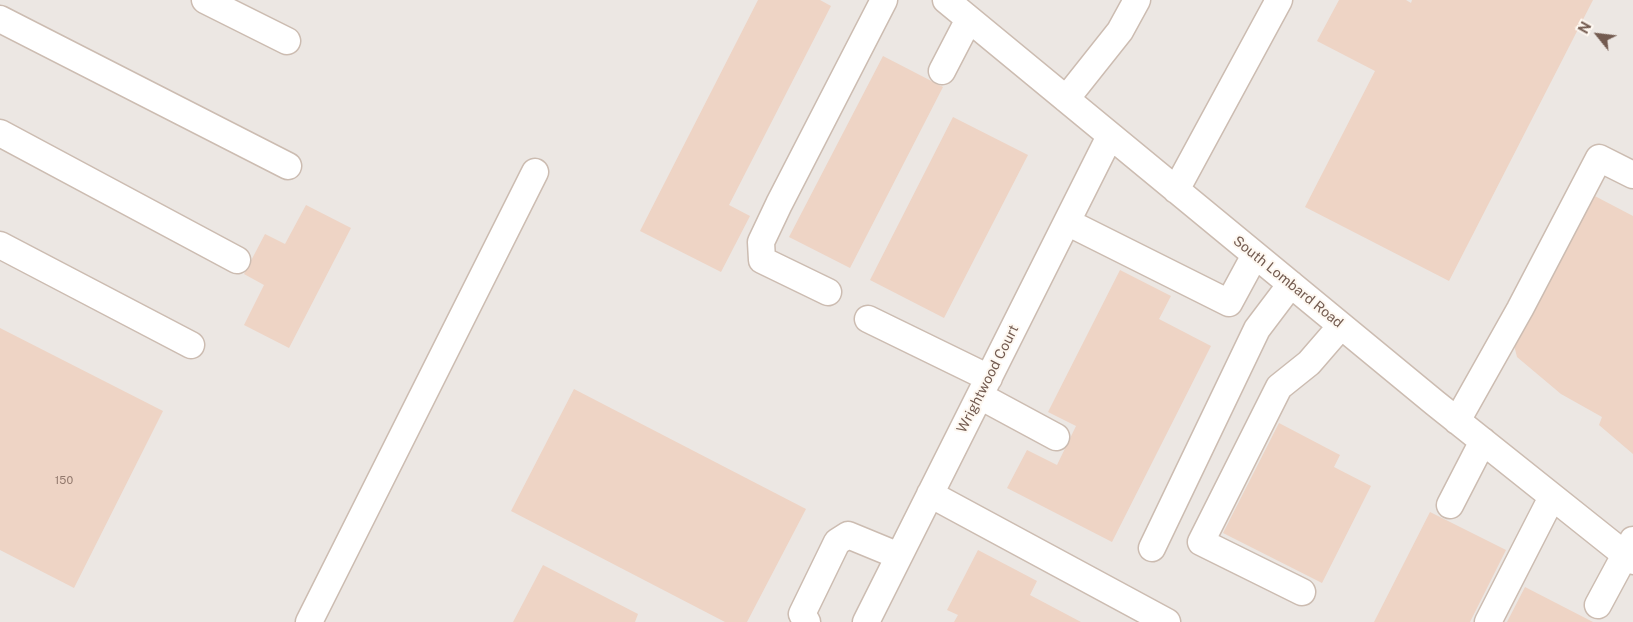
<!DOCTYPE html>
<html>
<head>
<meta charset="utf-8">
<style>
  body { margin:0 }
  #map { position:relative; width:1633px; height:622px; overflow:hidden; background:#fbf4ea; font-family:"Public Sans",sans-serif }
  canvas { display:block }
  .north { position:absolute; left:1573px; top:10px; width:50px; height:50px; -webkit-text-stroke:4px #fef8f1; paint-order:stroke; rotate:299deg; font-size:14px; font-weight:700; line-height:20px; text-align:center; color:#735b50 }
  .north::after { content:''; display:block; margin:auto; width:18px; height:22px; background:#735b50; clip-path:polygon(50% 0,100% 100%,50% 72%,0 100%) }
</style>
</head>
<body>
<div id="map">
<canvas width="1633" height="622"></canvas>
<div class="north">N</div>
</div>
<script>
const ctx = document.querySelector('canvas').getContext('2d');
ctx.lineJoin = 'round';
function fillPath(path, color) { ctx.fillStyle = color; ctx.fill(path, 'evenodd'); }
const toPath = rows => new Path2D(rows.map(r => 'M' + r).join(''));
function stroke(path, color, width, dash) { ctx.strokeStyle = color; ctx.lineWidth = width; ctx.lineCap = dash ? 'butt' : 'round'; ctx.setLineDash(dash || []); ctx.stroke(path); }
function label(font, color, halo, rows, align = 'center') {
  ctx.font = font + ' "Public Sans",sans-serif'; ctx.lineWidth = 4; ctx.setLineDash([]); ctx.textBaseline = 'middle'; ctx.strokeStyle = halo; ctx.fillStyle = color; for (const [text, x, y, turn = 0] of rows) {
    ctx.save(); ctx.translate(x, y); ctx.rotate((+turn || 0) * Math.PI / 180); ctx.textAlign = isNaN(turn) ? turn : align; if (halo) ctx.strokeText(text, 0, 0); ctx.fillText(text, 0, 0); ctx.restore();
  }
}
fillPath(toPath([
  [0,0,1633,0,1633,622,0,622]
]), '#ece7e3');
fillPath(toPath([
  [758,0,820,0,831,6,729,205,750,216,721,272,640,231],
  [1339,0,1406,0,1411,3,1412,0,1593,0,1449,281,1305,207,1375,71,1317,41],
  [883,56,943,87,850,268,789,237],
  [953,117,1028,155,944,318,870,280],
  [1591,194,1633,216,1633,454,1599,425,1602,417,1561,394,1517,357,1514,345],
  [306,205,351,228,289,348,244,325,264,285,244,274,265,234,285,244],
  [1120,270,1171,296,1159,319,1211,346,1112,542,1007,488,1027,450,1057,465,1076,426,1048,412],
  [0,328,163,411,74,588,0,550],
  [574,389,806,509,747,622,725,622,511,511],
  [1279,423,1340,455,1334,467,1371,486,1322,583,1223,533],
  [1430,512,1506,550,1470,622,1374,622],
  [978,550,1037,581,1030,595,1081,622,954,622,958,615,947,610],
  [543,565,638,614,635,622,513,622],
  [1525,587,1593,622,1507,622]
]), '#eed4c5');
const minor = toPath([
  [205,0,287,41],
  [946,0,1435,403,1633,561],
  [0,19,288,166],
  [942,71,969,19],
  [1066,99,1120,31,1137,0],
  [0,133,237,260],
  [1176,190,1279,0],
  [1067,222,1229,303,1255,255],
  [0,245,191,345],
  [828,292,762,260,761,242,779,204,884,0],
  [868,319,989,378],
  [980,396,1056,437],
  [1457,421,1520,309,1599,158,1633,175],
  [930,494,1167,622],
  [1450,505,1483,441],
  [1152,548,1257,329,1291,284],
  [1302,592,1201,542,1279,387,1309,363,1341,326],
  [1598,605,1633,540],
  [309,622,535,172],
  [807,622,802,614,837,542,848,535,899,556],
  [866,622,1110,136],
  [1488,622,1552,497]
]);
stroke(minor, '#ccbcb1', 29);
stroke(minor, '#fff', 26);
label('11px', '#92796d', null, [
  ["150",64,481]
]);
label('14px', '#735b50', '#fef8f1', [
  ["South Lombard Road",1288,282,39],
  ["Wrightwood Court",988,379,-63]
]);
</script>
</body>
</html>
